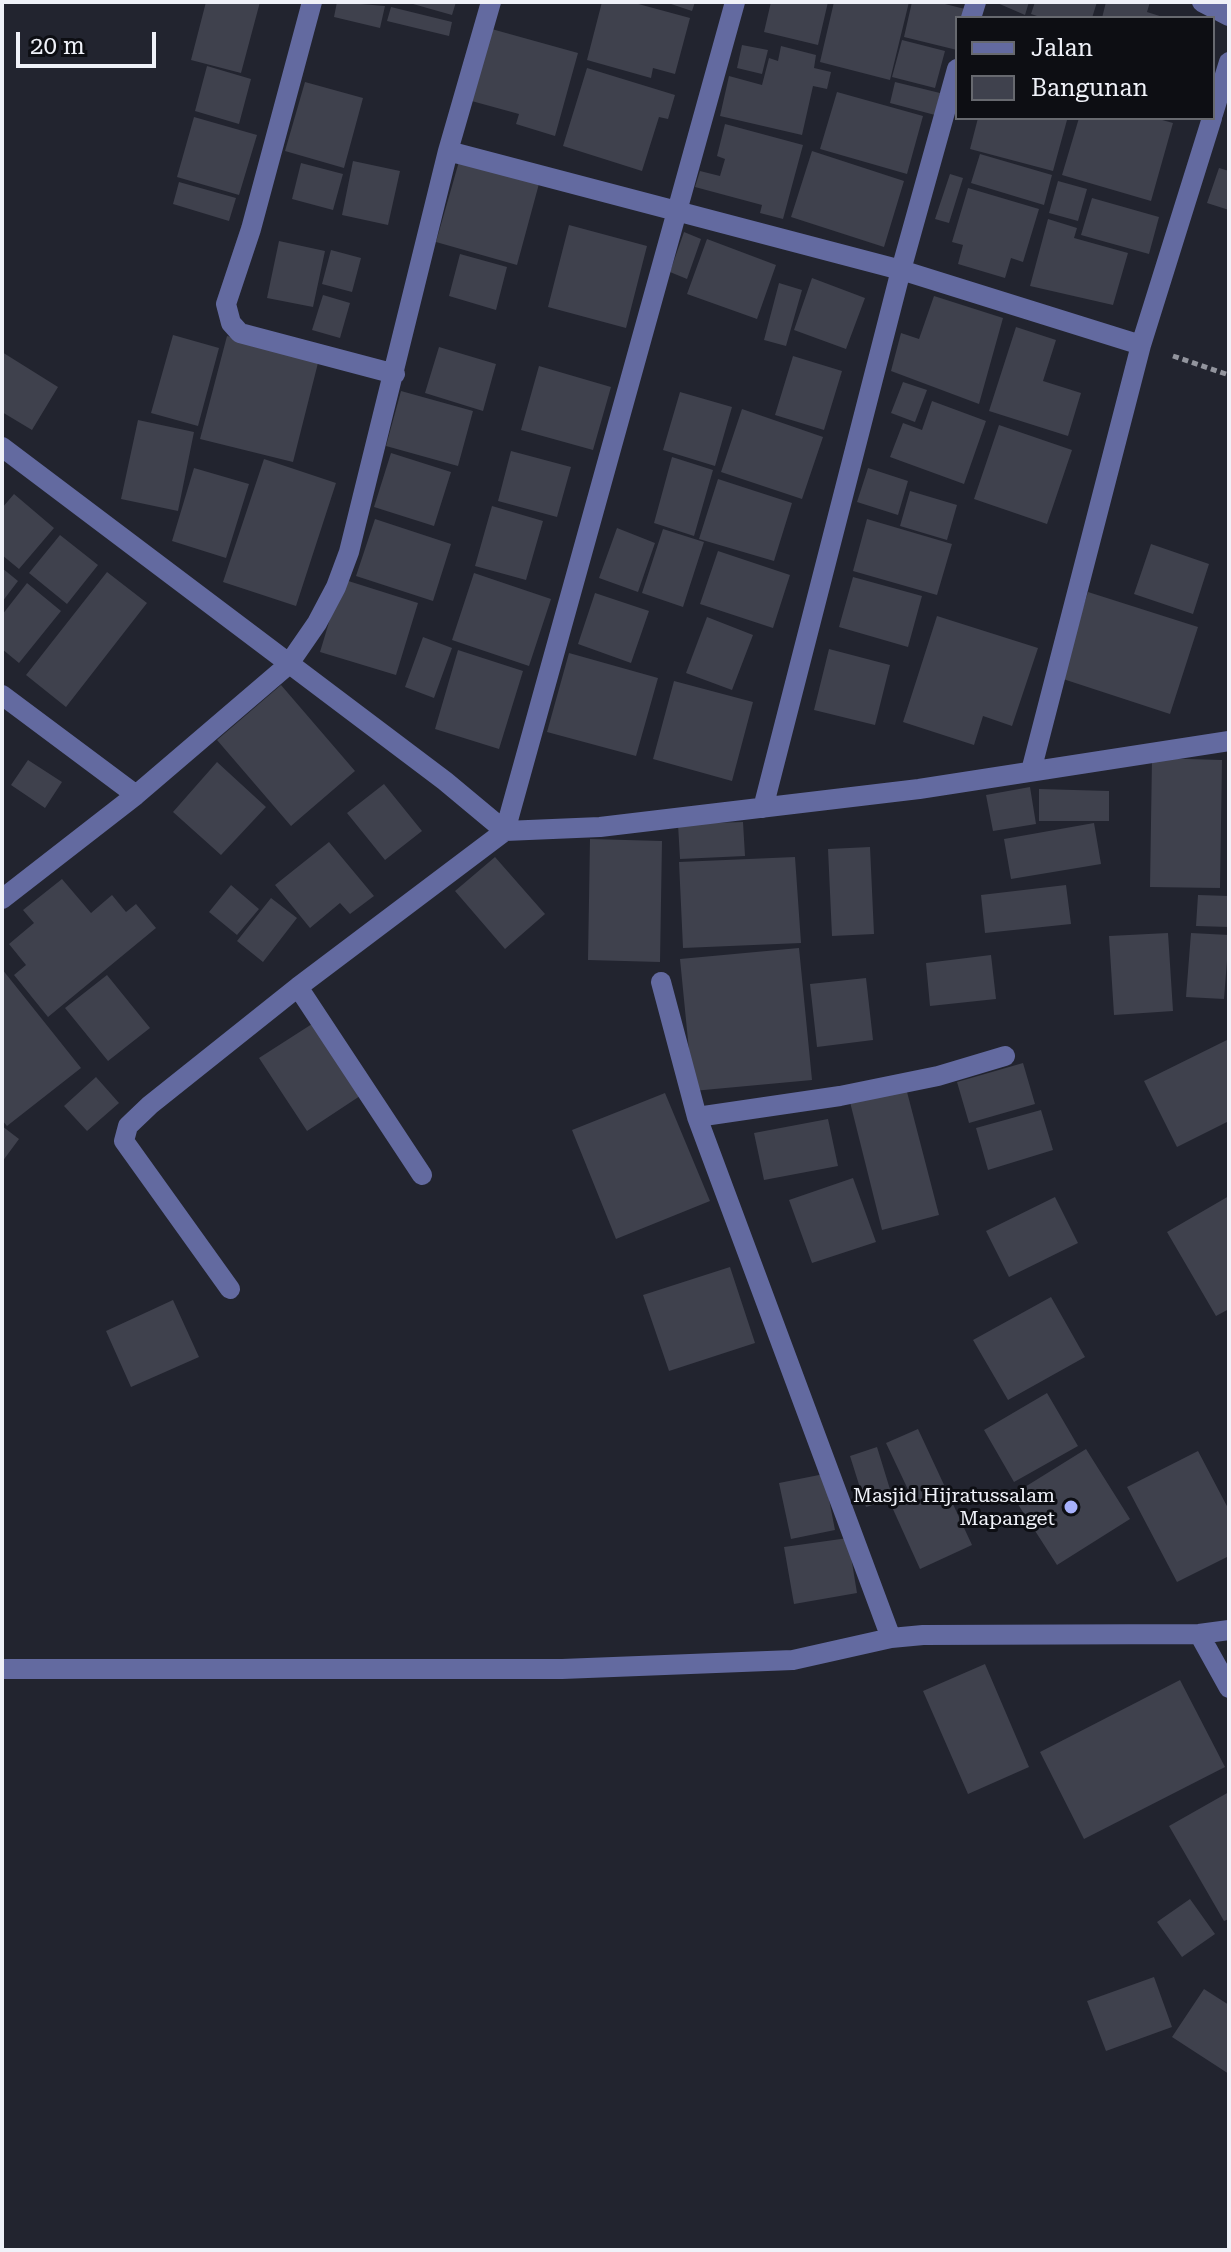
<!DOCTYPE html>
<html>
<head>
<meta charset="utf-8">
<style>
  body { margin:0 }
  #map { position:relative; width:1231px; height:2252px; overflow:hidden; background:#22242f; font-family:"Roboto Serif",serif }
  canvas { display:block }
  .frame { position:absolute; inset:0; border:4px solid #eff1f8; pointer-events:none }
  .legend { position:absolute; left:955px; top:16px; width:260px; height:104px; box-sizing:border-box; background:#0d0e13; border:2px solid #67696f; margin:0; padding:10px 14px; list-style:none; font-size:24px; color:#eff1f8 }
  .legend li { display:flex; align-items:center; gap:16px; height:40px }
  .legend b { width:40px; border:2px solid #67696f }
  .scale { position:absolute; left:16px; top:32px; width:140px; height:36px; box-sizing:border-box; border:4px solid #eff1f8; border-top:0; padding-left:10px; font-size:24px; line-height:28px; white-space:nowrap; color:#eff1f8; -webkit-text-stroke:6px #0d0e13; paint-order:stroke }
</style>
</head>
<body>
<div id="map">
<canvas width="1231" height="2252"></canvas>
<div class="frame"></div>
<ul class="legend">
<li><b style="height:10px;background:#636aa0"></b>Jalan</li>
<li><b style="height:22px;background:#3f414d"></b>Bangunan</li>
</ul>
<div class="scale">20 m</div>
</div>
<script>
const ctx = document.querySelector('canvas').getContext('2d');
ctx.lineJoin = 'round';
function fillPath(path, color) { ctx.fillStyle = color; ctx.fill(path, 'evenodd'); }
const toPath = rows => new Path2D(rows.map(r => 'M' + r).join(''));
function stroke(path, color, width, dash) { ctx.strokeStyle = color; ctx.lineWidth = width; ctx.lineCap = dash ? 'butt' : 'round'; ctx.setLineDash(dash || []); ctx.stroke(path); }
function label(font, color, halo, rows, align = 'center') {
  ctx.font = font + ' "Roboto Serif",serif'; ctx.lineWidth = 6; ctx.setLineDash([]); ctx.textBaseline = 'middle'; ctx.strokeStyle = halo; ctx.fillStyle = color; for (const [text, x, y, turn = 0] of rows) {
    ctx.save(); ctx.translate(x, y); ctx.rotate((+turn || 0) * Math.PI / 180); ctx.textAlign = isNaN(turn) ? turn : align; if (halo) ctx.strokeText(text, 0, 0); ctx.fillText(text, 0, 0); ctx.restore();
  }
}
fillPath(toPath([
  [206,2,260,2,241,73,191,60],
  [337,2,385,6,380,28,334,17],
  [406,2,456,2,452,15],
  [602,2,631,2,690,18,675,74,653,68,651,78,587,60],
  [665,2,695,2,692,11],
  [771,2,828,2,818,45,764,32],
  [834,2,909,2,890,80,820,62],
  [912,2,937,2,969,10,967,18,957,18,957,50,904,37],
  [995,2,1029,2,1025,15],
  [1035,2,1097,2,1092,18,1043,18,1031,14],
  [1106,2,1150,2,1147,12,1166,18,1102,18],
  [391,7,452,22,449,36,387,21],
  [488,28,578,53,555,136,516,124,519,114,468,100],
  [902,40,945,51,935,88,892,77],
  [742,45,768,50,762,74,737,68],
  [781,46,816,55,814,68,831,72,827,89,813,86,802,135,720,116,729,76,762,85,769,58,778,61],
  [207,66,251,79,239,124,195,111],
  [587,68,675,95,668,119,659,117,642,171,563,146],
  [305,82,363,98,344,168,285,151],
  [895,82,940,93,935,115,890,103],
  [837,92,923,116,907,174,820,149],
  [194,117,257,135,239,195,177,177],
  [978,118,1067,120,1053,171,970,149],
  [1079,118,1155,118,1173,123,1151,201,1062,175],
  [725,124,803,145,783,219,760,213,762,205,695,187,700,171,720,176,725,159,717,156],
  [812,151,904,181,884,247,791,217],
  [980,154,1052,175,1044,205,971,183],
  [460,158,540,180,517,265,436,242],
  [353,161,400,171,388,225,342,215],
  [301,163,343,174,333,210,292,199],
  [1219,168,1229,171,1229,210,1207,203],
  [950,174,963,178,949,223,935,219],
  [1058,181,1087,189,1078,221,1049,213],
  [179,182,236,198,229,221,173,204],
  [968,188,1039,209,1023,262,1011,258,1005,278,958,264,963,245,952,242],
  [1092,198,1159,217,1149,254,1081,235],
  [1048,219,1077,228,1074,238,1128,253,1113,305,1030,286],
  [569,225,647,246,626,328,548,307],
  [684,232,701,239,687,279,670,272],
  [707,239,776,265,757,319,687,294],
  [279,241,325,251,313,307,267,298],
  [331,250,361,258,352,292,322,284],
  [460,254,507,267,496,310,449,296],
  [812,278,865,298,846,349,794,330],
  [779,283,802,290,786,346,764,340],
  [323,295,350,303,340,338,312,330],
  [934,296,1003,318,979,404,891,371,901,333,919,339],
  [1016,327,1056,340,1043,381,1081,393,1068,436,989,411],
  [173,335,219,348,198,426,151,413],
  [227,336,319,359,293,462,200,439],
  [439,347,496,364,483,411,425,393],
  [2,352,58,387,32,430,2,412],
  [793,356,842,371,824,430,775,415],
  [539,366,611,387,593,450,521,430],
  [903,382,927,390,915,422,891,413],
  [401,391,473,411,458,466,386,446],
  [680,392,732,407,715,466,663,450],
  [932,401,986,421,964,484,890,457,903,423,922,430],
  [742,409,823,437,802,499,721,472],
  [138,420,194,432,178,511,121,499],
  [999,425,1072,450,1047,524,974,499],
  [511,451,571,467,557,517,498,501],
  [391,453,451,472,434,526,374,507],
  [672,457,713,470,694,536,654,523],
  [264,459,336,483,296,606,223,582],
  [194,468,249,484,226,558,172,541],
  [868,468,908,481,898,515,857,502],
  [718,479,792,503,774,561,699,539],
  [910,491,957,505,947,540,900,526],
  [14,494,54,528,19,569,2,555,2,508],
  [492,506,543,521,526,580,475,566],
  [375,519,451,544,433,601,356,576],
  [867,519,952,544,937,595,853,571],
  [617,528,655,543,638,592,599,578],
  [663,529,704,542,683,607,642,593],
  [60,535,98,565,67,604,29,573],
  [1151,544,1209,564,1193,614,1134,594],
  [718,551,790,575,773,628,700,604],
  [2,568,18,581,2,602],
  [107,572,147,603,66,707,26,675],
  [474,573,551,599,529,666,452,640],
  [853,577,922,596,908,647,839,627],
  [342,579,418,603,396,675,320,652],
  [27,583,61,611,19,663,2,649,2,615],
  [1088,592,1198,627,1170,714,1060,678],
  [595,593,649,611,631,663,578,644],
  [937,616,1038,648,1012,726,983,716,974,745,903,722],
  [707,617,753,635,732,690,686,673],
  [423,637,452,648,434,698,405,687],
  [829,649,890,665,875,725,814,710],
  [458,650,523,671,499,749,435,729],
  [569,653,658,678,636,756,547,732],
  [674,681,753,702,732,781,653,759],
  [281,685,355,771,291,826,217,740],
  [1152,758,1222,760,1220,888,1150,887],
  [28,760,62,782,45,808,11,785],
  [217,762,266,807,221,855,173,812],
  [384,784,422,831,385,860,347,813],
  [1030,787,1036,824,993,831,986,795],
  [1039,789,1109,791,1109,821,1039,821],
  [743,822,745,856,680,859,678,824],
  [1094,823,1101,864,1011,879,1004,839],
  [590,839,662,841,660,962,588,960],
  [329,842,374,896,350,914,340,903,310,928,275,885],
  [870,847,874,934,832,936,828,849],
  [495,857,545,914,505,949,455,891],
  [795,857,801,943,683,948,679,862],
  [62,879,91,913,112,895,126,912,136,904,156,928,48,1017,14,975,26,965,9,944,34,923,23,910],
  [231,885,259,909,237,935,209,912],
  [1066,885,1071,924,985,933,981,895],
  [1198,895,1229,896,1229,927,1196,926],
  [271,898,297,918,263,962,237,941],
  [1168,933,1173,1011,1114,1015,1109,936],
  [1191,933,1229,935,1224,999,1186,997],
  [799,948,812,1080,693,1091,680,959],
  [991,955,996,999,930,1006,926,963],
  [2,969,81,1068,7,1126,2,1120],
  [107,975,150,1028,108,1061,65,1008],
  [866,978,873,1040,817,1047,810,984],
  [312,1024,360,1096,307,1131,259,1058],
  [1229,1039,1229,1121,1177,1147,1144,1081],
  [1023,1063,1035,1104,969,1123,957,1082],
  [96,1077,119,1103,87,1131,64,1106],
  [906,1088,939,1215,882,1230,850,1102],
  [665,1093,710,1201,616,1239,572,1130],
  [1041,1110,1053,1150,988,1170,976,1128],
  [828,1119,838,1166,764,1180,754,1133],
  [2,1126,19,1139,2,1162],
  [853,1178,876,1242,812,1263,789,1200],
  [1229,1196,1229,1309,1216,1316,1167,1232],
  [1055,1197,1078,1243,1009,1277,986,1231],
  [730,1267,755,1343,669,1371,643,1295],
  [1051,1297,1085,1357,1008,1400,973,1340],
  [173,1300,199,1357,131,1387,106,1331],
  [1047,1393,1078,1446,1014,1482,984,1430],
  [918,1429,972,1545,920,1569,892,1507,912,1498,886,1443],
  [877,1447,893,1499,866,1507,850,1456],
  [1086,1449,1130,1519,1057,1565,1012,1495],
  [1198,1451,1229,1510,1229,1556,1177,1582,1127,1487],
  [824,1474,835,1530,791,1539,779,1483],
  [848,1538,857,1593,794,1604,784,1547],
  [985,1664,1029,1767,968,1794,923,1691],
  [1180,1680,1225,1767,1084,1839,1040,1752],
  [1229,1792,1229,1919,1224,1921,1169,1826],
  [1190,1899,1215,1934,1182,1957,1157,1922],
  [1154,1977,1172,2027,1106,2051,1087,2001],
  [1204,1989,1229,2005,1229,2074,1172,2037]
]), '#3f414d');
stroke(toPath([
  [1173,356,1229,375]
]), '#92949d', 5, [6, 4]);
stroke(toPath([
  [312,2,251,229,226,304,231,323,240,333,395,374],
  [1202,2,1229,16],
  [971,18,976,2],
  [1213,114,1229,62],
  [448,151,901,270,1141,345],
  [2,447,445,781,505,831,600,827,919,789,1229,741],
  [2,695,136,795],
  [1031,771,1141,345,1212,118],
  [763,808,901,270,957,69],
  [2,899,136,795,288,665,317,623,336,587,349,552,448,151,491,2],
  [661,982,697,1117,891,1638,923,1635,1199,1634,1229,1630],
  [298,987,422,1175],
  [697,1117,840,1096,938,1076,1005,1056],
  [230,1289,124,1141,128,1126,150,1105,298,987,505,831,735,2],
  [1199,1634,1229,1688],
  [2,1669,562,1669,793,1660,891,1638]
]), '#636aa0', 20);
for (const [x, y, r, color] of [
  [1071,1507,8,"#a7b1fc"]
]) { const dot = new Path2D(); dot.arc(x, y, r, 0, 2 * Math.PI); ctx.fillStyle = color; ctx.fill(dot); stroke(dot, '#0d0e13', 3); }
label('20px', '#eff1f8', '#0d0e13', [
  ["Masjid Hijratussalam",1055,1496],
  ["Mapanget",1055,1519]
], 'right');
</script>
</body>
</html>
